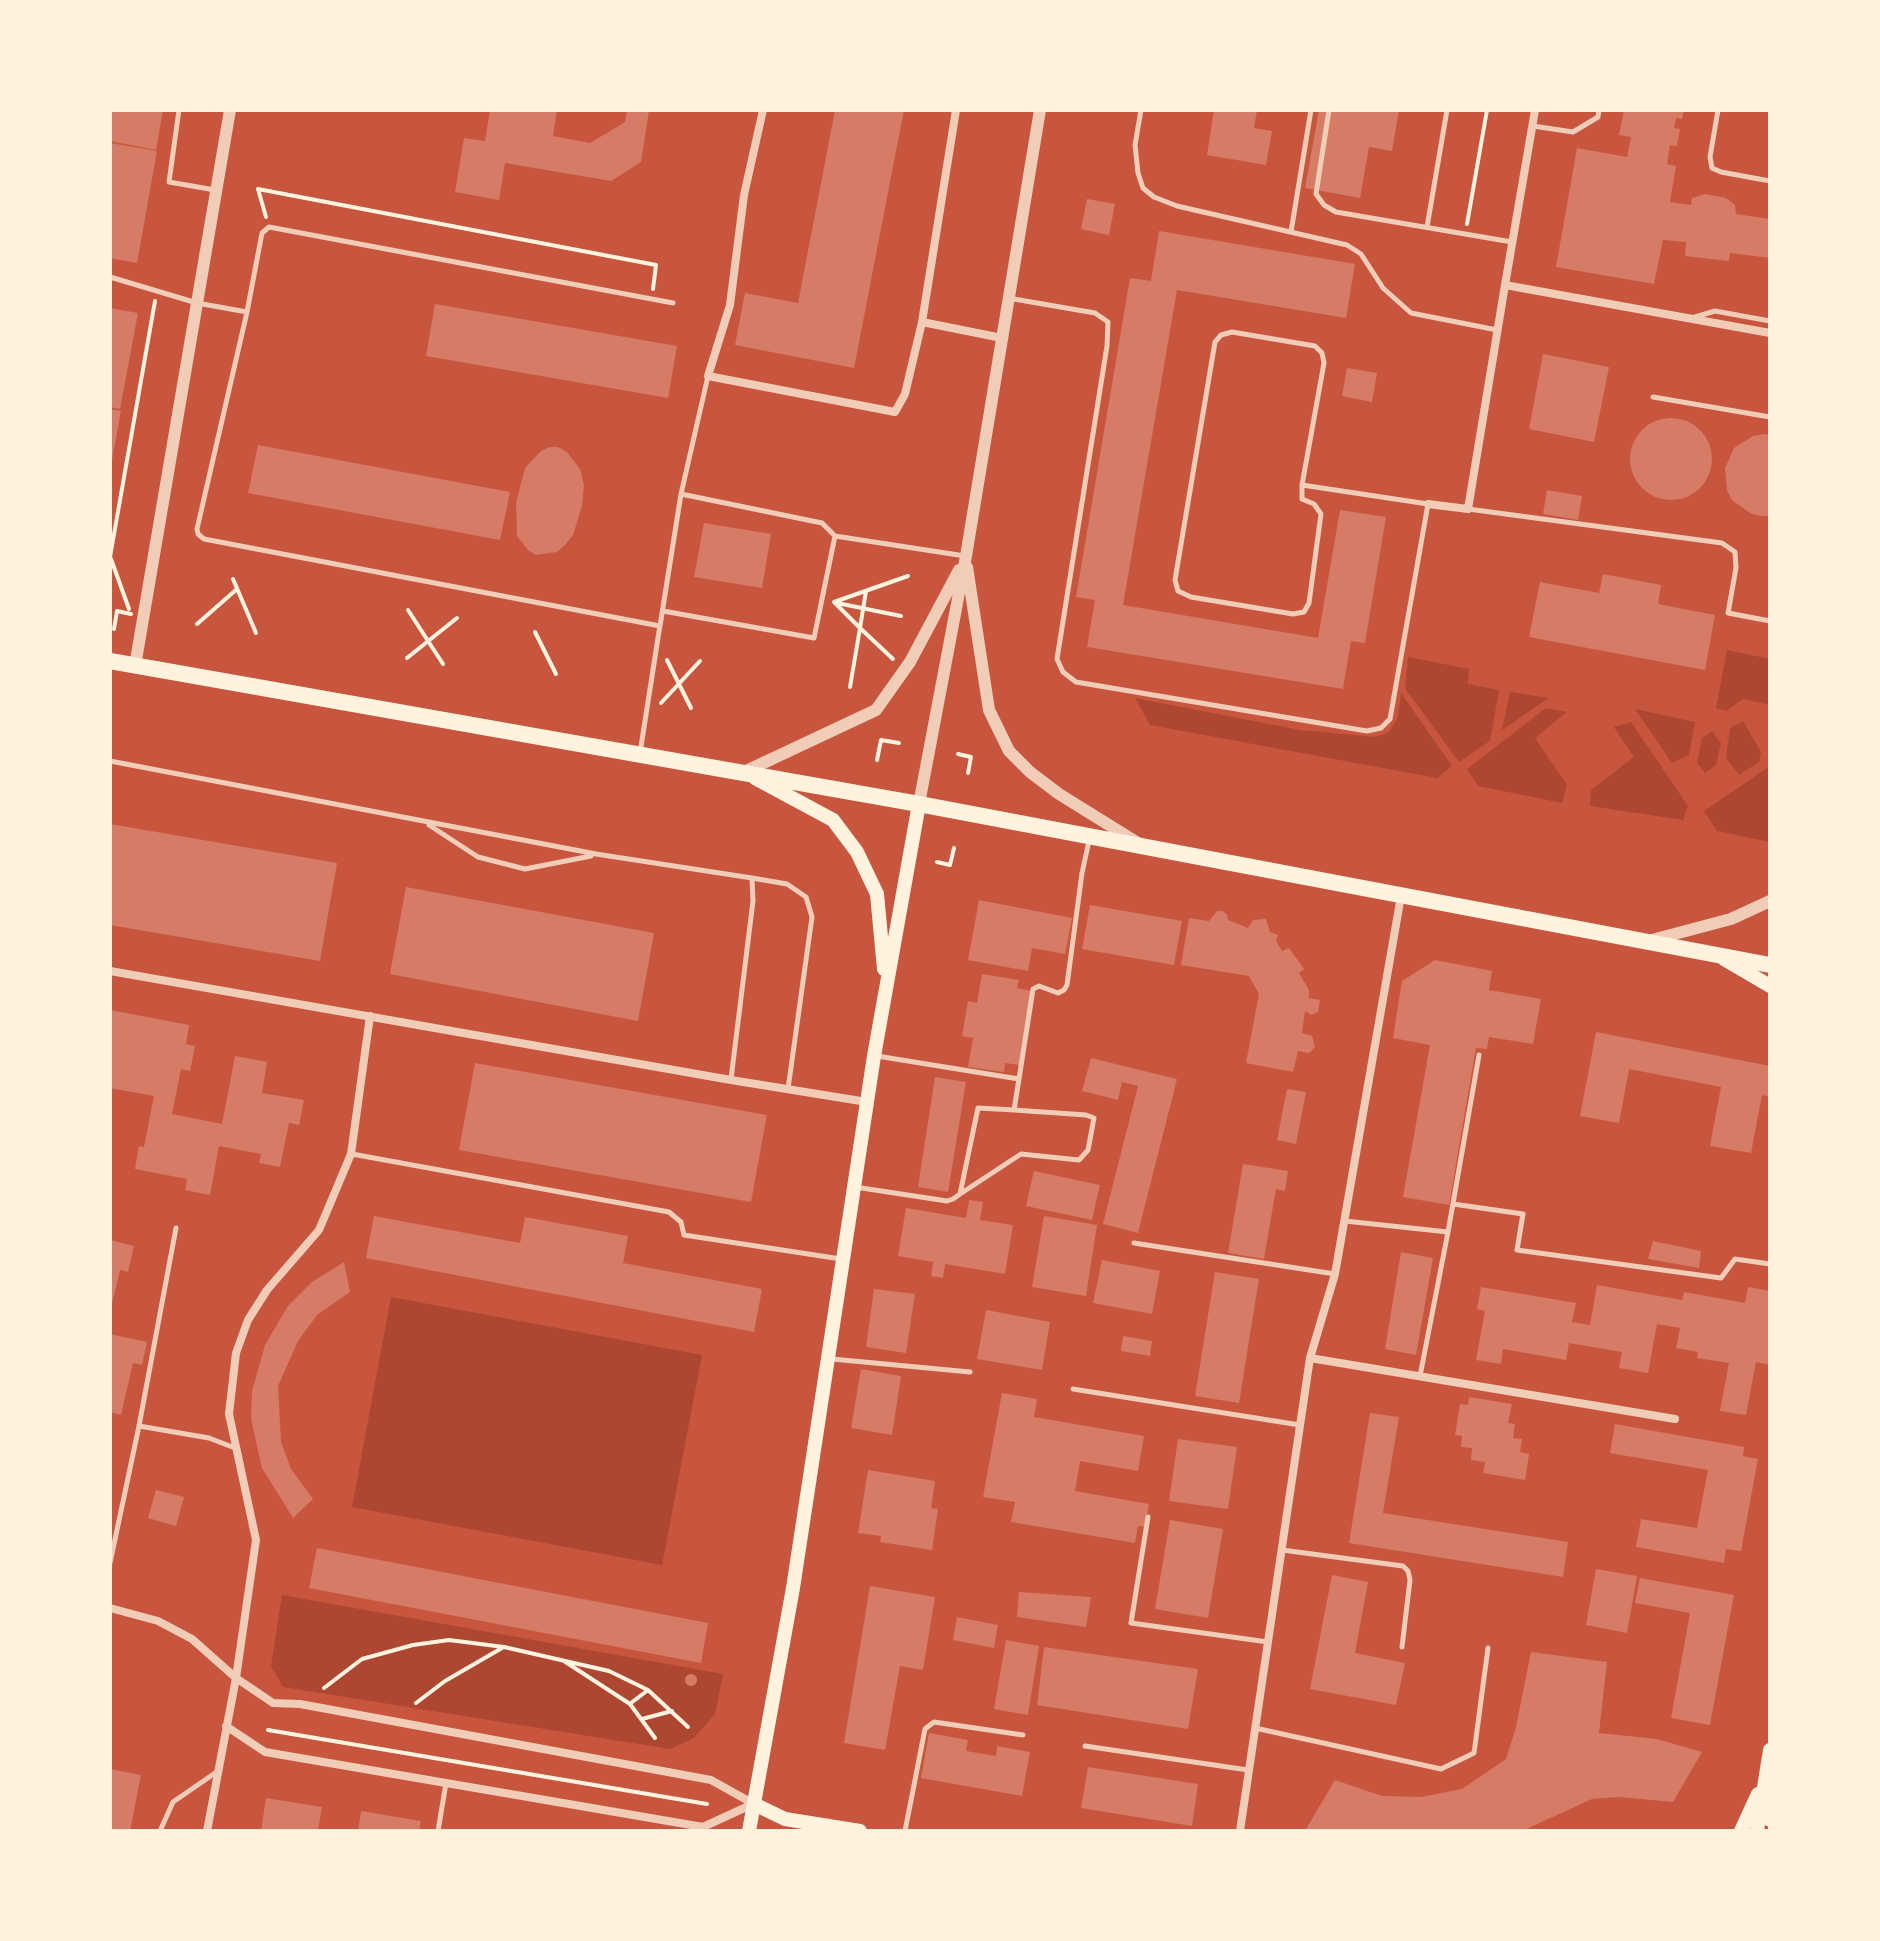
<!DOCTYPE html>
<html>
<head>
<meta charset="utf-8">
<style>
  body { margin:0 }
  #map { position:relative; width:1880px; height:1941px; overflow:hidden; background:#c8553d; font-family:"Exo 2",sans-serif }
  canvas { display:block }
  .frame { position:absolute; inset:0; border:112px solid #fff3e0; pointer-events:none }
</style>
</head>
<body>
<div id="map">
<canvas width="1880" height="1941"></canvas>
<div class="frame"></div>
</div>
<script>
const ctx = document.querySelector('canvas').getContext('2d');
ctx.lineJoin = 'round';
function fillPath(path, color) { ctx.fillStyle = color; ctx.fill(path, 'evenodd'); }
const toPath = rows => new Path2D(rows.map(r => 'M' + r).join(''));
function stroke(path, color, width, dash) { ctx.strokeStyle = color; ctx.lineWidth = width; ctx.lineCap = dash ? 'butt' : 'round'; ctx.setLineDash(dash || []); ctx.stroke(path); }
fillPath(toPath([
  [1727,650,1770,659,1770,705,1743,699,1726,711,1716,708],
  [1408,657,1469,669,1468,684,1499,690,1490,741,1459,762,1405,688],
  [1510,692,1549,698,1502,730],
  [1401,693,1452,766,1437,778,1150,725,1135,698,1300,730,1376,737,1389,732,1398,717],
  [1546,708,1567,712,1535,738,1567,785,1562,803,1478,786,1467,769],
  [1635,709,1695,722,1689,755,1672,763],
  [1743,721,1761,752,1759,762,1739,775,1726,758,1730,728],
  [1631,722,1688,806,1683,820,1590,806,1591,790,1634,757,1614,727],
  [1712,731,1721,743,1716,765,1705,773,1697,763,1702,738],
  [1767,768,1770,769,1770,842,1717,831,1704,811],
  [391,1297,702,1355,662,1565,352,1507],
  [282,1595,723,1674,715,1714,694,1738,670,1749,283,1687,271,1666]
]), '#ae4732');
fillPath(toPath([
  [111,110,163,110,156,150,110,141],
  [490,110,557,110,553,136,590,143,625,122,627,110,649,110,641,162,611,181,505,163,499,200,455,192,464,138,485,141],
  [835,110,904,110,854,368,735,345,745,293,798,303],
  [1214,110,1257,110,1254,128,1272,131,1266,165,1207,155],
  [1319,110,1399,110,1392,151,1369,147,1360,198,1305,188],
  [1624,110,1684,110,1682,119,1676,118,1674,128,1680,129,1677,146,1670,145,1667,164,1676,166,1670,202,1691,205,1692,198,1705,194,1726,198,1735,205,1736,214,1770,219,1770,258,1730,253,1729,261,1685,256,1686,242,1663,240,1654,284,1556,267,1577,148,1627,157,1631,137,1619,135],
  [110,143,157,151,137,263,110,258],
  [1087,199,1115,204,1109,235,1081,229],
  [1159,231,1355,264,1346,318,1177,290,1123,605,1318,638,1340,510,1386,517,1365,643,1351,641,1343,689,1087,647,1095,600,1076,597,1130,278,1151,281],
  [435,304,677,346,668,398,426,356],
  [110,308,138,313,120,409,110,407],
  [1543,354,1609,367,1594,442,1529,429],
  [1347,368,1377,373,1372,402,1342,396],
  [110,409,121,411,112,460,110,460],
  '1630 459a41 41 0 1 1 82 0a41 41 0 1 1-82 0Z',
  [1764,434,1770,435,1770,516,1760,516,1750,513,1732,500,1727,490,1725,468,1734,448,1753,436],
  [258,445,510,492,500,540,248,493],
  [550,447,558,447,567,452,580,469,584,485,582,506,573,535,565,545,557,552,536,555,529,551,517,536,516,503,525,468,541,451],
  [1547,490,1582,496,1578,520,1543,514],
  [704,523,771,534,762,588,694,577],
  [1603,574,1661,585,1658,604,1715,615,1705,670,1529,637,1540,582,1599,593],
  [110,824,337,863,320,961,110,925],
  [406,887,654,933,638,1021,390,974],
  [979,900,1072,918,1065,954,1032,948,1028,971,968,960],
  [1090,905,1182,921,1174,965,1082,949],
  [1217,911,1223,911,1227,915,1228,920,1248,928,1253,920,1266,919,1270,932,1278,935,1276,941,1282,951,1289,948,1304,969,1299,973,1309,990,1309,998,1320,1000,1318,1012,1311,1015,1305,1011,1302,1033,1312,1036,1315,1047,1309,1053,1298,1051,1293,1072,1246,1063,1259,994,1249,976,1181,965,1189,918,1209,921],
  [1435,960,1492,971,1489,990,1541,999,1533,1044,1489,1037,1487,1049,1476,1048,1449,1205,1403,1197,1430,1045,1393,1038,1402,981],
  [982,974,1019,980,1017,988,1031,991,1019,1065,1005,1063,1004,1072,968,1067,973,1038,962,1036,968,1001,977,1003],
  [110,1010,189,1025,186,1044,195,1046,190,1071,181,1069,172,1114,222,1124,235,1056,267,1062,262,1093,304,1100,299,1125,289,1123,280,1167,259,1163,261,1154,219,1146,210,1195,185,1190,187,1179,135,1169,139,1146,144,1147,154,1096,110,1088],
  [1596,1032,1770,1066,1770,1097,1762,1095,1751,1153,1710,1146,1721,1087,1629,1069,1619,1123,1580,1116],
  [1091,1058,1177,1079,1138,1233,1103,1224,1138,1086,1122,1082,1118,1100,1082,1091],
  [475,1063,767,1115,751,1202,459,1150],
  [935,1077,966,1082,948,1192,918,1187],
  [1287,1089,1306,1092,1296,1144,1277,1140],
  [1243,1164,1288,1171,1285,1191,1276,1189,1264,1259,1228,1253],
  [1034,1171,1100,1185,1092,1220,1026,1206],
  [969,1200,983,1202,980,1220,1013,1225,1005,1274,945,1264,943,1278,931,1276,933,1262,898,1256,906,1208,966,1218],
  [374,1216,520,1243,525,1217,628,1236,623,1263,762,1289,754,1332,366,1258],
  [1044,1216,1097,1225,1086,1296,1032,1287],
  [110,1240,134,1246,128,1272,120,1270,111,1308],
  [1653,1241,1701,1251,1699,1268,1648,1259],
  [1401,1252,1433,1258,1416,1355,1385,1349],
  [1102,1260,1160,1271,1152,1314,1093,1303],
  [344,1262,350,1292,317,1315,298,1341,278,1386,281,1442,291,1469,313,1499,293,1518,262,1468,251,1419,252,1391,265,1345,288,1306,312,1282],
  [1215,1272,1259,1279,1239,1403,1195,1396],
  [1597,1285,1682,1300,1684,1292,1745,1303,1748,1287,1770,1291,1768,1338,1770,1339,1770,1365,1756,1362,1746,1415,1720,1411,1729,1363,1697,1358,1698,1352,1676,1348,1680,1328,1657,1324,1648,1373,1619,1368,1622,1352,1569,1343,1566,1360,1503,1349,1501,1364,1476,1360,1485,1311,1477,1309,1481,1287,1576,1303,1572,1322,1590,1325],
  [874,1289,915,1294,906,1353,866,1347],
  [986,1310,1050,1322,1042,1370,977,1359],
  [110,1334,147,1342,142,1365,133,1363,121,1415,110,1412],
  [1123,1336,1152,1341,1150,1356,1121,1351],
  [861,1369,901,1376,892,1435,851,1428],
  [1002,1393,1037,1399,1034,1417,1144,1436,1138,1471,1080,1461,1075,1491,1149,1504,1145,1527,1138,1526,1135,1543,1011,1522,1015,1502,983,1497],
  [1469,1397,1512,1404,1508,1423,1515,1424,1513,1438,1522,1439,1520,1452,1529,1454,1525,1480,1483,1473,1485,1462,1471,1460,1472,1448,1461,1447,1462,1436,1455,1435,1460,1404,1468,1405],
  [1370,1413,1399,1417,1383,1513,1568,1542,1563,1577,1349,1543],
  [1615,1424,1744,1447,1743,1456,1758,1459,1741,1551,1726,1549,1724,1563,1636,1547,1641,1519,1697,1528,1708,1470,1610,1453],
  [1178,1439,1237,1447,1228,1509,1169,1501],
  [868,1470,935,1481,931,1508,938,1509,932,1550,880,1542,881,1536,858,1533],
  [156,1490,184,1497,176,1526,148,1518],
  [1170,1520,1223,1529,1208,1618,1155,1609],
  [317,1548,708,1623,701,1663,309,1588],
  [1596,1569,1637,1576,1627,1633,1586,1625],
  [1332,1575,1368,1582,1355,1653,1405,1663,1396,1705,1310,1689],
  [1640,1578,1734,1595,1710,1725,1671,1718,1690,1613,1635,1603],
  [870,1586,935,1597,923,1670,900,1666,885,1750,844,1743],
  [1019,1592,1091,1597,1086,1627,1017,1617],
  [957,1617,998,1625,994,1648,953,1640],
  [1006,1640,1039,1646,1028,1715,994,1709],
  [1044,1647,1198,1669,1188,1729,1037,1705],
  [1531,1652,1607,1662,1599,1733,1657,1739,1702,1752,1673,1802,1619,1797,1592,1799,1522,1831,1306,1829,1335,1780,1382,1796,1421,1797,1462,1789,1506,1759,1516,1727],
  '685 1680a6 6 0 1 1 12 0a6 6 0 1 1-12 0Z',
  [929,1733,968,1740,966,1751,996,1756,997,1746,1030,1752,1022,1796,921,1778],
  [1088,1767,1198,1784,1192,1826,1081,1808],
  [110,1769,141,1775,130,1831,110,1831],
  [266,1798,322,1807,318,1831,261,1831],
  [361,1811,421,1821,419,1831,358,1831]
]), '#d67c66');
stroke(toPath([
  [266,217,258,189,656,265,653,289],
  [1467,224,1487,110],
  [110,557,155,301],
  [111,559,129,609],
  [233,579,256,633],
  [866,591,860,628,893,659],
  [837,603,901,616],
  [408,610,443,664],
  [197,624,237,589],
  [114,629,117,611,131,614],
  [535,632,556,674],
  [407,658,457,618],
  [667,660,691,708],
  [850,687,860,628,834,602,908,576],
  [661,703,700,661],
  [958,754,971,757,968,773],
  [877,760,881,740,899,743],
  [937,862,950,865,954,848],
  [564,1661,630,1704,655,1738],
  [324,1688,362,1659,413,1645,449,1640,504,1647,609,1671,648,1690,688,1727],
  [416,1703,445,1681,502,1648],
  [631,1703,648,1690],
  [642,1719,672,1711],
  [268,1730,707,1804]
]), '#fff3e0', 4);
stroke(toPath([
  [179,110,169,182,215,190],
  [1141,110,1135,145,1138,173,1143,188,1154,197,1177,206,1347,245,1361,254,1383,288,1411,313,1497,330],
  [1329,110,1316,194,1324,205,1336,212,1512,242],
  [1718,110,1710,157,1712,168,1721,172,1770,181],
  [1533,126,1573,132,1598,117,1599,110],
  [1427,227,1447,110],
  [1291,232,1311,110],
  [110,277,197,303,247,312],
  [1008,298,1095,313,1108,322,1107,346,1057,659,1063,672,1076,682,1367,731,1381,728,1390,719,1428,504,1302,485],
  [673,303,269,227,262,233,247,312,197,529,198,534,204,539,660,626,681,494,708,376],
  [1695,317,1715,311,1770,321],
  [1232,332,1315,346,1322,353,1324,363,1302,485,1302,499,1314,504,1321,514,1309,603,1304,612,1293,614,1191,597,1178,591,1175,580,1215,342,1221,335,1232,332],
  [1653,397,1770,417],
  [681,494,822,523,835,536],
  [1468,509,1722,543,1735,552,1736,568,1728,613,1770,621],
  [663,611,814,638,835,536,965,556],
  [640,753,660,625],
  [110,761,596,854,752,878,753,901,731,1079],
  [429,825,478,857,525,869,591,856],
  [752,878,787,884,806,897,812,917,788,1089],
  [1019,1079,1033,989,1039,986,1058,993,1064,990,1067,985,1082,873,1089,841],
  [352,1154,669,1212,681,1222,684,1235,841,1259],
  [855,1187,947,1201,953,1199,960,1194,978,1108,1014,1110,1019,1079,877,1056],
  [960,1194,1021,1154,1079,1160,1088,1150,1094,1118,1086,1115,1014,1110],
  [1453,1204,1523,1214,1517,1250,1721,1278,1735,1259,1770,1264],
  [1345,1221,1448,1232,1479,1055],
  [1134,1243,1335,1274],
  [832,1359,970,1372],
  [1420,1376,1448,1232],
  [1073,1389,1300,1425],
  [139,1426,209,1438,235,1448],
  [1148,1517,1131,1623,1268,1642],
  [1282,1550,1403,1566,1408,1571,1410,1580,1402,1647],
  [110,1563,139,1426,176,1228],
  [1255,1728,1441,1769,1474,1753,1488,1648],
  [1085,1746,1248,1770],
  [160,1831,173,1802,218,1771],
  [438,1831,446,1783],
  [905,1831,925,1729,934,1722,1023,1735]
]), '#f1ccb7', 5);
stroke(toPath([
  [763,110,744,195,730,305,708,376,895,412,905,394,922,322,956,110],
  [1505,285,1535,110],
  [922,322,1002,338],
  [1428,504,1468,509,1505,285,1770,333],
  [110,971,731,1080,867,1102],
  [1310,1358,1675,1419],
  [110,1608,158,1621,192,1639,236,1678,273,1703,300,1704,711,1780,754,1804],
  [226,1726,265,1752,703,1827,753,1804],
  [207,1831,236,1678,256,1540,229,1414,236,1353,248,1320,267,1290,319,1230,351,1154,370,1016],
  [1240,1831,1310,1358,1335,1274,1401,896]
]), '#f1ccb7', 8);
stroke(toPath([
  [967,567,989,710,1009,751,1030,772,1059,794,1138,843],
  [135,666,230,110],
  [744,772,876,710,910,662,959,570],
  [919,804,966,556,1040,110],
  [1648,941,1731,919,1770,901]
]), '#f1ccb7', 12);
stroke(toPath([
  [755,778,833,820,857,852,877,894,884,969],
  [1724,959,1770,986],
  [1767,1796,1770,1820],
  [754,1804,785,1819,860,1831],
  [749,1831,793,1588,874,1056,919,804],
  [1741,1831,1758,1794],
  [1757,1831,1770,1750]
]), '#fff3e0', 14);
stroke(toPath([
  [110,661,919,804,1770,965]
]), '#fff3e0', 16);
</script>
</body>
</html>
